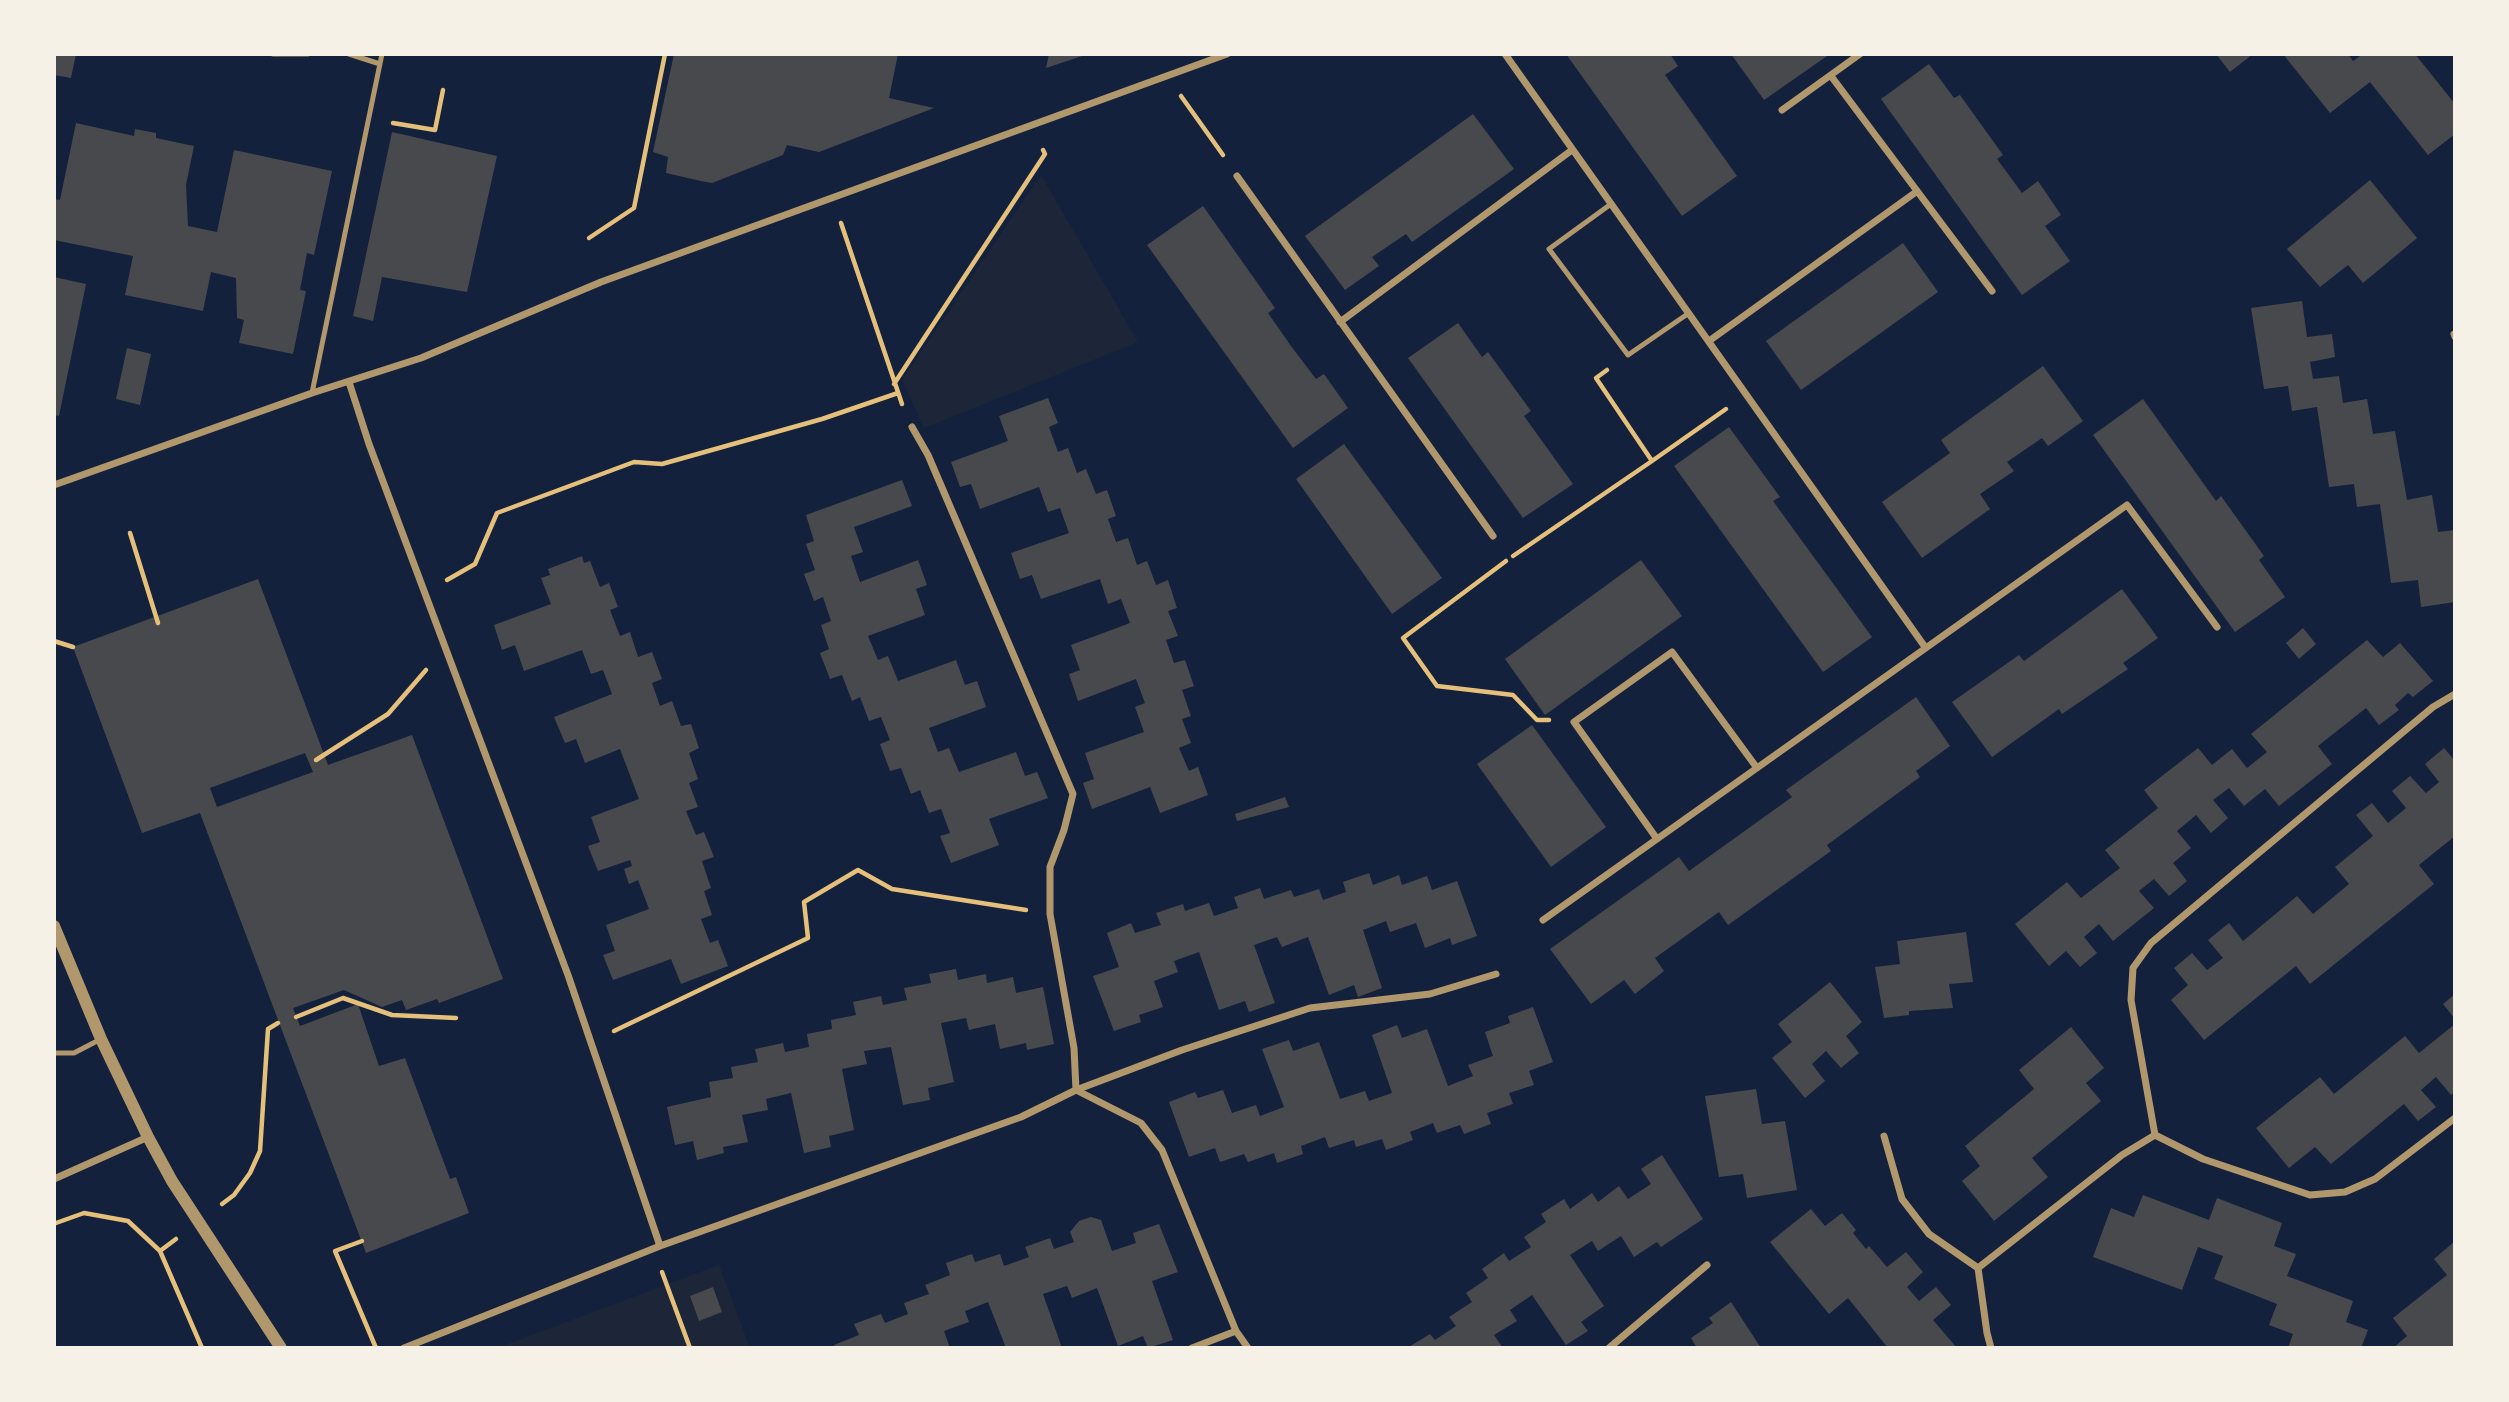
<!DOCTYPE html>
<html>
<head>
<meta charset="utf-8">
<style>
  body { margin:0 }
  #map { position:relative; width:2509px; height:1402px; overflow:hidden; background:#14213d; font-family:Mulish,sans-serif }
  canvas { display:block }
  .frame { position:absolute; inset:0; border:56px solid #f6f1e7; pointer-events:none }
</style>
</head>
<body>
<div id="map">
<canvas width="2509" height="1402"></canvas>
<div class="frame"></div>
</div>
<script>
const ctx = document.querySelector('canvas').getContext('2d');
ctx.lineJoin = 'round';
function fillPath(path, color) { ctx.fillStyle = color; ctx.fill(path, 'evenodd'); }
const toPath = rows => new Path2D(rows.map(r => 'M' + r).join(''));
function stroke(path, color, width, dash) { ctx.strokeStyle = color; ctx.lineWidth = width; ctx.lineCap = dash ? 'butt' : 'round'; ctx.setLineDash(dash || []); ctx.stroke(path); }
fillPath(toPath([
  [1041,175,1138,342,924,428,902,380],
  [719,1265,750,1348,497,1348]
]), '#1d2539');
fillPath(toPath([
  [54,54,76,54,71,78,54,75],
  [674,54,898,54,889,98,934,108,819,152,787,145,783,155,712,183,701,181,666,173,668,157,653,152],
  [1049,54,1085,54,1085,55,1046,68],
  [1566,54,1670,54,1678,66,1665,75,1737,176,1682,216],
  [1731,54,1830,54,1764,100],
  [2216,54,2253,54,2230,72],
  [2283,54,2348,54,2353,61,2363,54,2415,54,2455,104,2455,134,2428,155,2370,82,2330,113],
  [1929,64,1954,98,1960,95,2003,155,1997,159,2022,193,2038,181,2061,215,2045,226,2070,261,2022,295,1881,99],
  [1473,114,1514,169,1412,242,1406,234,1372,257,1379,266,1345,290,1305,236],
  [76,123,134,136,135,129,156,133,156,138,194,146,186,185,188,226,217,232,234,150,332,171,314,255,307,253,300,290,306,291,293,354,239,343,244,320,237,318,236,278,211,272,203,311,125,295,133,256,54,240,54,199,60,200],
  [392,132,497,156,467,292,382,277,373,321,353,316],
  [2370,180,2417,238,2363,283,2348,265,2320,287,2287,249],
  [1203,206,1275,308,1268,313,1291,346,1316,379,1324,374,1348,408,1293,448,1147,245],
  [1903,243,1938,292,1801,390,1766,341],
  [54,277,86,284,59,416,54,415],
  [2302,301,2307,337,2332,334,2335,357,2310,362,2313,379,2339,376,2343,403,2367,399,2373,434,2395,431,2407,500,2432,495,2438,532,2455,530,2455,602,2421,607,2418,580,2391,583,2380,504,2357,507,2354,484,2329,487,2317,407,2292,411,2288,386,2264,389,2251,308],
  [1458,323,1482,357,1488,352,1531,411,1524,416,1573,484,1523,518,1408,358],
  [127,348,151,354,140,405,116,399],
  [2043,366,2083,421,2048,446,2042,438,2007,462,2014,471,1980,494,1990,509,1922,558,1882,502,1950,453,1941,440],
  [1048,398,1058,423,1049,427,1058,452,1068,448,1077,473,1086,469,1096,494,1107,490,1116,516,1108,519,1116,542,1128,538,1137,565,1147,561,1156,585,1168,580,1177,608,1168,611,1178,636,1166,640,1174,663,1185,660,1194,686,1182,690,1191,716,1182,719,1191,743,1179,748,1189,771,1198,767,1208,795,1160,813,1150,787,1092,809,1083,783,1094,779,1085,753,1144,732,1135,707,1145,703,1136,679,1078,701,1069,674,1080,670,1071,645,1130,623,1121,599,1108,604,1100,579,1041,599,1032,575,1020,579,1011,553,1069,533,1060,508,1048,512,1039,487,980,509,971,484,960,487,951,462,1008,441,999,416],
  [2143,399,2216,501,2221,496,2264,556,2259,560,2285,597,2235,632,2093,435],
  [1729,427,1780,497,1773,501,1872,637,1823,672,1674,466],
  [1344,444,1442,578,1392,614,1296,479],
  [902,480,912,506,854,527,863,552,851,556,860,582,918,560,927,585,916,589,925,615,868,636,878,660,888,656,898,681,956,660,965,685,977,681,986,707,929,728,938,752,949,748,959,772,1016,752,1025,776,1037,772,1048,798,989,819,999,845,951,863,940,836,950,833,941,809,929,813,920,790,911,794,901,768,890,771,880,744,890,740,881,717,869,721,860,697,852,701,842,675,830,679,820,653,829,649,821,625,831,621,823,597,814,601,804,574,815,570,806,544,814,541,806,515],
  [582,556,584,563,590,561,600,587,609,583,618,607,610,610,620,636,630,632,638,657,652,652,662,679,652,683,660,706,672,701,681,726,691,724,699,748,689,753,698,779,689,783,698,807,686,811,696,835,704,832,714,857,702,861,711,888,704,891,712,915,701,919,710,943,718,940,728,966,681,984,671,959,613,980,603,955,615,951,606,925,649,909,638,880,629,884,624,869,632,866,630,860,598,871,588,846,600,842,591,817,639,799,620,749,585,763,576,739,565,743,554,717,612,694,603,670,591,674,582,650,524,671,515,645,502,650,494,625,551,604,541,578,550,575,548,569],
  [1641,560,1682,616,1545,715,1505,659],
  [258,579,328,765,412,735,503,979,439,1003,437,999,406,1010,402,1000,382,1007,344,990,293,1008,300,1026,358,1004,379,1066,405,1058,450,1179,456,1177,469,1213,366,1253,200,813,142,833,73,647],
  [305,753,313,772,217,807,210,788],
  [2122,589,2158,638,2123,663,2128,669,2062,714,2059,709,1992,757,1952,702,2019,655,2024,661],
  [2303,628,2316,644,2299,659,2286,643],
  [2367,640,2383,657,2400,643,2433,681,2413,697,2408,693,2395,705,2399,710,2379,725,2366,708,2318,746,2332,764,2279,806,2265,789,2244,806,2229,788,2213,800,2228,818,2211,833,2196,815,2177,831,2191,848,2173,863,2187,881,2169,896,2154,879,2139,891,2154,908,2113,941,2099,924,2084,937,2097,953,2080,967,2066,951,2049,966,2015,924,2067,882,2081,898,2120,868,2105,850,2158,808,2144,790,2198,748,2212,765,2232,749,2247,768,2267,752,2251,734],
  [1916,697,1950,746,1916,771,1920,777,1827,845,1831,851,1728,925,1719,912,1655,958,1664,971,1635,994,1624,980,1591,1004,1550,949,1679,857,1689,871,1792,797,1786,790],
  [1532,725,1606,827,1551,867,1477,764],
  [2444,748,2455,761,2455,836,2419,865,2434,884,2310,984,2296,966,2204,1040,2171,1000,2188,985,2174,968,2192,953,2207,970,2223,958,2208,940,2229,923,2243,941,2297,896,2313,914,2349,884,2335,867,2373,836,2356,815,2372,803,2388,823,2406,808,2392,791,2410,776,2426,793,2439,782,2425,764],
  [1285,797,1289,807,1237,821,1235,814],
  [1369,873,1373,885,1399,875,1402,885,1427,876,1432,890,1457,881,1477,936,1452,945,1450,938,1425,948,1416,923,1390,932,1386,921,1363,930,1382,988,1358,997,1354,985,1329,995,1308,937,1282,947,1277,937,1254,945,1275,1003,1249,1012,1245,1001,1219,1010,1199,952,1174,961,1178,972,1154,981,1163,1007,1139,1015,1141,1022,1114,1031,1093,976,1119,967,1107,933,1131,923,1135,933,1161,925,1156,913,1183,904,1185,911,1209,903,1214,916,1238,908,1234,897,1260,888,1264,899,1291,890,1294,897,1319,889,1323,900,1346,892,1343,882],
  [1966,932,1973,982,1949,984,1953,1008,1909,1011,1909,1015,1884,1018,1875,967,1900,964,1897,941],
  [956,969,958,980,986,974,987,983,1013,977,1016,993,1043,987,1054,1044,1027,1050,1026,1043,1000,1049,995,1024,969,1030,966,1018,941,1023,954,1082,928,1088,930,1100,903,1105,891,1047,864,1051,867,1064,842,1069,854,1130,829,1136,831,1147,804,1153,791,1093,766,1099,768,1110,742,1115,748,1142,723,1147,724,1153,697,1160,693,1141,675,1145,667,1107,711,1097,709,1082,733,1078,731,1067,758,1062,755,1049,783,1043,785,1052,809,1047,807,1034,832,1029,831,1020,856,1015,853,1002,881,996,883,1005,907,1000,904,988,931,983,929,974],
  [1830,982,1862,1022,1846,1036,1859,1053,1841,1068,1826,1051,1812,1064,1825,1081,1805,1098,1772,1058,1792,1042,1778,1024],
  [2455,994,2455,1019,2443,1004],
  [1533,1007,1553,1062,1529,1071,1534,1085,1509,1093,1513,1104,1487,1113,1491,1124,1464,1134,1460,1125,1437,1133,1433,1123,1410,1132,1413,1140,1386,1150,1382,1139,1356,1147,1354,1140,1329,1148,1325,1137,1301,1146,1303,1154,1277,1163,1274,1153,1248,1162,1244,1154,1220,1162,1215,1148,1189,1157,1169,1102,1195,1092,1198,1098,1223,1090,1232,1113,1256,1105,1260,1116,1284,1107,1262,1049,1289,1040,1293,1051,1319,1042,1340,1099,1365,1091,1369,1101,1392,1093,1372,1035,1397,1025,1402,1038,1427,1029,1448,1086,1473,1076,1468,1065,1493,1056,1485,1032,1510,1023,1508,1016],
  [2455,1024,2455,1092,2451,1095,2436,1077,2421,1090,2436,1107,2418,1121,2404,1104,2331,1164,2315,1147,2289,1168,2256,1128,2320,1077,2334,1094,2405,1036,2419,1053],
  [2071,1027,2104,1068,2086,1083,2101,1101,2032,1158,2048,1177,1994,1221,1962,1181,1980,1166,1965,1146,2034,1089,2019,1070],
  [1756,1089,1762,1124,1785,1121,1797,1190,1747,1198,1743,1174,1719,1177,1705,1096],
  [1662,1155,1703,1219,1661,1247,1657,1242,1634,1257,1621,1236,1598,1251,1592,1241,1570,1255,1604,1306,1581,1322,1588,1331,1566,1345,1532,1295,1510,1310,1517,1321,1494,1335,1503,1348,1407,1348,1430,1334,1435,1340,1456,1326,1449,1317,1472,1302,1466,1293,1488,1278,1482,1269,1504,1253,1509,1261,1531,1247,1524,1237,1546,1222,1541,1214,1564,1199,1570,1209,1592,1193,1598,1202,1619,1186,1628,1199,1651,1184,1641,1169],
  [2143,1195,2209,1220,2217,1198,2282,1223,2274,1246,2296,1254,2287,1276,2353,1301,2346,1322,2368,1330,2361,1348,2288,1348,2293,1334,2269,1325,2277,1304,2214,1279,2223,1256,2198,1247,2182,1290,2093,1257,2111,1208,2134,1217],
  [1811,1209,1825,1226,1842,1213,1856,1230,1853,1233,1866,1249,1869,1246,1887,1267,1906,1252,1923,1272,1907,1287,1919,1301,1936,1287,1951,1305,1933,1320,1957,1348,1888,1348,1848,1298,1829,1314,1770,1242],
  [1091,1217,1101,1220,1112,1251,1136,1243,1133,1233,1159,1224,1178,1272,1152,1281,1173,1340,1148,1348,1143,1336,1118,1346,1097,1288,1072,1298,1067,1286,1043,1294,1062,1348,1006,1348,988,1302,965,1311,969,1322,944,1331,950,1348,835,1348,834,1345,859,1335,854,1324,881,1314,885,1323,908,1314,904,1303,929,1294,925,1285,950,1275,946,1263,972,1254,975,1262,1000,1254,1004,1266,1029,1257,1025,1247,1050,1238,1054,1249,1074,1242,1070,1232,1079,1221],
  [2455,1241,2455,1348,2393,1348,2407,1336,2393,1318,2447,1275,2434,1259],
  [713,1287,722,1312,699,1321,690,1296],
  [1731,1302,1761,1348,1697,1348,1691,1338,1713,1323,1709,1318]
]), '#48494c');
stroke(toPath([
  [1181,96,1223,155],
  [393,123,435,130,443,90],
  [841,223,902,404],
  [589,238,634,208,665,54],
  [894,384,1045,154,1043,150],
  [1652,461,1726,409],
  [130,533,158,623],
  [1513,556,1652,461,1596,378,1607,370],
  [1506,561,1403,638,1437,686,1513,695,1537,720,1549,720],
  [447,580,475,564,497,513,634,462,662,464,822,419,898,393],
  [54,641,73,647],
  [316,760,388,714,426,670],
  [296,1017,343,998,392,1015,456,1018],
  [614,1031,808,938,804,902,858,870,892,889,1026,910],
  [222,1204,234,1195,250,1173,260,1151,268,1029,278,1023],
  [56,1223,84,1213,128,1221,160,1251,202,1348],
  [362,1241,335,1251,376,1348],
  [160,1251,176,1239],
  [662,1272,690,1348]
]), '#e5c07b', 4.5);
stroke(toPath([
  [273,54,308,54],
  [349,54,380,64],
  [1611,204,1549,249,1628,355,1689,313],
  [312,393,382,54],
  [54,1053,74,1053,101,1039]
]), '#b1986c', 5);
stroke(toPath([
  [1505,54,1925,647],
  [1831,76,1992,291],
  [1782,110,1860,54],
  [1237,176,1493,536],
  [1340,322,1572,150],
  [2454,334,2455,337],
  [1709,341,1916,192],
  [349,382,369,444,568,975,660,1246,404,1348],
  [912,427,928,455,1073,794,1064,830,1050,867,1050,914,1074,1048,1076,1090],
  [54,485,312,393,421,358,601,282,1227,54],
  [1657,839,1574,722,1672,652,1757,768],
  [1543,920,2127,505,2217,627],
  [1076,1090,1141,1123,1162,1150,1236,1331,1248,1348],
  [2155,1135,2131,1000,2133,968,2151,943,2433,707,2455,694],
  [2155,1135,2203,1159,2310,1195,2345,1192,2375,1179,2455,1118],
  [1884,1136,1902,1199,1929,1234,1978,1268,1987,1333,1991,1348],
  [54,1179,148,1137],
  [660,1246,1021,1117,1076,1090,1182,1050,1310,1008,1430,994,1496,974],
  [1978,1268,2122,1155,2155,1135],
  [1192,1348,1236,1331],
  [1609,1348,1707,1265]
]), '#b1986c', 7);
stroke(toPath([
  [54,926,101,1039,148,1137,172,1181,281,1348]
]), '#b1986c', 12);
</script>
</body>
</html>
